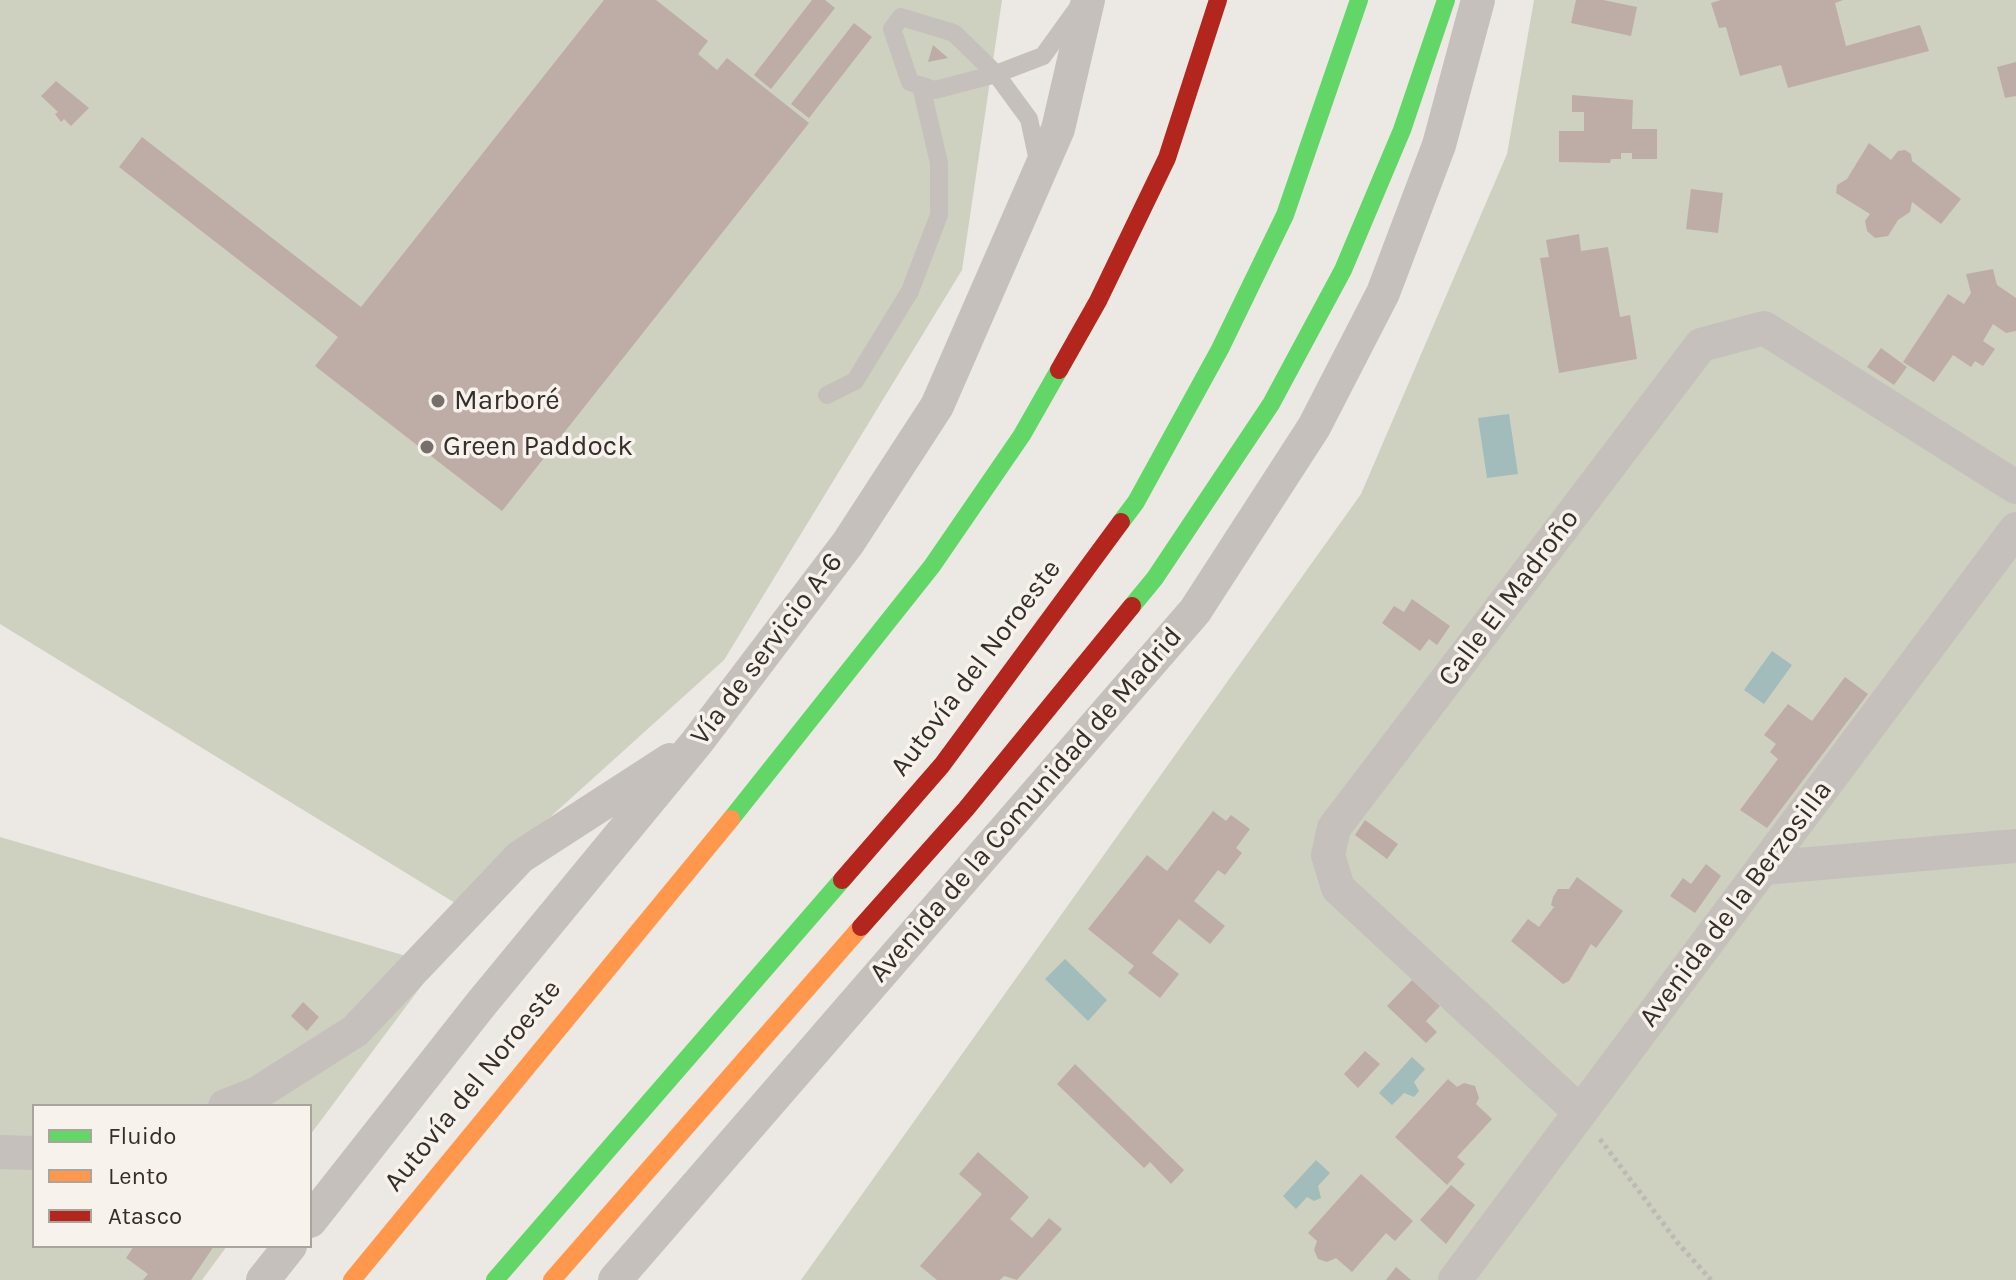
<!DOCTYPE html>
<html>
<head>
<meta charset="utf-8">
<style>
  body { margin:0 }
  #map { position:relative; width:2016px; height:1280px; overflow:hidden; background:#ece8e4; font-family:Karla,sans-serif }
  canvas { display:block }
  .legend { position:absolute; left:32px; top:1104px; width:280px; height:144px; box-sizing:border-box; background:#f8f2ec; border:2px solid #aaa49e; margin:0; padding:10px 14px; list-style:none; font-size:24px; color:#362e2a }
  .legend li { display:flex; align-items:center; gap:16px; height:40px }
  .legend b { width:40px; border:2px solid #aaa49e }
</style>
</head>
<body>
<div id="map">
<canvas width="2016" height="1280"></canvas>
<ul class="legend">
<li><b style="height:10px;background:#63d668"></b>Fluido</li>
<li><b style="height:10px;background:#ff974d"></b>Lento</li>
<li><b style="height:10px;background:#b3261e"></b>Atasco</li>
</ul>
</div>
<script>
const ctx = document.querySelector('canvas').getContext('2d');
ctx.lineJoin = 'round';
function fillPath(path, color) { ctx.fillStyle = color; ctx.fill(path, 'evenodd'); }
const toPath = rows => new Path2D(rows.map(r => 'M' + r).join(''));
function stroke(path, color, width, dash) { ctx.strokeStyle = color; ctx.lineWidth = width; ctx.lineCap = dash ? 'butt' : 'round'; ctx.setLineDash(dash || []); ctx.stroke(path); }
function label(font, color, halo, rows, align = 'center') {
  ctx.font = font + ' Karla,sans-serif'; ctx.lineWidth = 7; ctx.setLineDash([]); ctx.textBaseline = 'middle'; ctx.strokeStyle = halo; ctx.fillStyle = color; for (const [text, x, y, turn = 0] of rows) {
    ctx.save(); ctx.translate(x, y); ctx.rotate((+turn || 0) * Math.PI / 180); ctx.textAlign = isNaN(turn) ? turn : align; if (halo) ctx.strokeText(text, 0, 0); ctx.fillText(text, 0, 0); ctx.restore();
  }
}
fillPath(toPath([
  [0,0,1002,0,962,270,724,660,455,903,0,624],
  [1534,0,2016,0,2016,1280,801,1280,1361,494,1507,154],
  [0,837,437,965,310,1135,310,1106,34,1106,34,1246,227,1246,202,1280,0,1280]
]), '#ced1bf');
fillPath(toPath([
  [1509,414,1518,474,1487,478,1478,418],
  [1772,651,1792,665,1764,704,1744,690],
  [1065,959,1107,1000,1088,1021,1045,979],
  [1412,1057,1425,1069,1414,1082,1419,1091,1414,1097,1404,1093,1392,1105,1379,1093],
  [1316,1160,1330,1173,1318,1186,1321,1198,1314,1201,1307,1197,1296,1209,1283,1196]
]), '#a2bcbb');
fillPath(toPath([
  [604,0,656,0,708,41,698,54,717,70,727,58,809,123,502,511,315,366,338,337,119,167,142,137,361,307],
  [812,0,825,0,835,8,771,89,754,75],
  [1576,0,1603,0,1637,7,1631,36,1571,23],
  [1721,0,1843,0,1835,3,1846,46,1920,25,1929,51,1788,88,1781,65,1740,76,1726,27,1719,28,1711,3],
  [854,23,872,37,809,118,791,104],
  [933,45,948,58,928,62],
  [2016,62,2016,96,2005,98,1997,67],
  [56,81,89,108,71,126,64,119,61,122,55,114,58,112,41,96],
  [1572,95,1633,100,1632,129,1657,129,1657,159,1632,159,1632,153,1621,153,1621,159,1611,159,1610,163,1559,162,1559,131,1584,131,1584,112,1572,112],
  [1869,143,1891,160,1898,151,1905,150,1911,154,1912,161,1961,199,1941,224,1912,202,1910,212,1898,220,1888,236,1875,238,1867,231,1865,221,1870,214,1836,193,1837,185,1847,179],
  [1691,189,1723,193,1718,233,1686,229],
  [1579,234,1581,251,1608,247,1620,317,1630,315,1637,359,1559,373,1540,258,1549,257,1546,240],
  [1993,269,1997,285,2016,298,2016,331,2006,333,1993,324,1983,341,1995,349,1983,366,1975,361,1971,367,1953,355,1934,382,1903,362,1948,294,1964,304,1971,293,1966,274],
  [1881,348,1907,367,1894,385,1867,367],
  [1412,599,1450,626,1437,645,1429,639,1420,651,1382,623,1394,606,1404,612],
  [1845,677,1868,694,1767,828,1740,810,1778,759,1770,752,1776,744,1764,735,1788,704,1812,721],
  [1213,811,1226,821,1231,815,1250,829,1236,848,1242,853,1225,875,1218,870,1194,901,1225,926,1210,944,1179,919,1152,953,1179,974,1160,998,1128,973,1134,966,1088,929,1147,855,1167,871],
  [1365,820,1398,844,1387,859,1355,835],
  [1706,864,1721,876,1695,913,1670,896,1683,878,1691,884],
  [1577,877,1623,911,1596,948,1591,944,1569,981,1563,984,1511,941,1528,919,1539,927,1554,907,1551,905,1553,897,1558,889,1569,889],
  [1412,980,1440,1006,1426,1021,1437,1032,1426,1043,1387,1006],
  [303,1002,319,1017,307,1031,291,1016],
  [1365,1051,1380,1064,1358,1088,1344,1074],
  [1075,1064,1184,1170,1171,1184,1150,1162,1144,1168,1057,1084],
  [1448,1079,1457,1087,1464,1083,1475,1086,1479,1098,1476,1104,1492,1119,1457,1157,1465,1164,1447,1185,1395,1137],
  [978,1152,1029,1197,1010,1219,1032,1238,1049,1218,1062,1229,1017,1280,1004,1276,1000,1280,937,1280,920,1266,982,1194,959,1174],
  [1361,1174,1413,1221,1395,1241,1386,1233,1352,1272,1336,1258,1327,1262,1318,1259,1314,1250,1317,1241,1308,1233],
  [1451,1185,1475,1205,1446,1244,1420,1220],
  [134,1246,172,1247,214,1246,191,1280,143,1280,148,1274,126,1258],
  [1396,1267,1411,1280,1386,1280]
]), '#beada7');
stroke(toPath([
  [1600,1139,1677,1242,1711,1280]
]), '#beb9b5', 5, [4, 4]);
stroke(toPath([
  [1039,166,1029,119,996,74,954,33,901,17,892,29,910,82,935,90,996,74,1043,56,1079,6],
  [827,395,855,381,910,291,939,215,939,163,921,86]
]), '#c6c0bc', 18);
stroke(toPath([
  [1764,868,2016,846],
  [225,1106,256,1094,355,1031,520,857,670,760],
  [1580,1112,1338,888,1328,855,1334,828,1701,345,1764,328,2016,487],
  [0,1152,34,1153],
  [310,1221,481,1004,697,742,848,543,937,406,1058,129,1088,0],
  [263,1280,290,1246],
  [615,1280,1195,611,1314,427,1383,293,1439,145,1478,0],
  [1455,1280,2016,529]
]), '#c6c0bc', 34);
stroke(toPath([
  [1121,522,1136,502,1220,349,1285,215,1359,0],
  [1132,606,1155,578,1271,404,1343,270,1402,130,1446,0],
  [731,819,932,566,1022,435,1059,370],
  [495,1280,842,880]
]), '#63d668', 18);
stroke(toPath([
  [352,1280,731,819],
  [552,1280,861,927]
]), '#ff974d', 18);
stroke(toPath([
  [1059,370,1098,301,1167,158,1218,0],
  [842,880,942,765,1121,522],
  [861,927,966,809,1132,606]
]), '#b3261e', 18);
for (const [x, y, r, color] of [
  [438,401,8,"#766f6b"],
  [427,447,8,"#766f6b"]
]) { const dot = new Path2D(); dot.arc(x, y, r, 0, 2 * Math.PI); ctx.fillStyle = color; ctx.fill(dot); stroke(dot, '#f8f2ec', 3); }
label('28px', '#362e2a', '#f8f2ec', [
  ["Marboré",454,401],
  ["Green Paddock",443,447]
], 'left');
label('28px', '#362e2a', '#f8f2ec', [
  ["Calle El Madroño",1509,598,-53],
  ["Vía de servicio A-6",767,649,-53],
  ["Autovía del Noroeste",976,668,-53],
  ["Avenida de la Comunidad de Madrid",1026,805,-49],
  ["Avenida de la Berzosilla",1736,904,-53],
  ["Autovía del Noroeste",473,1086,-51]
]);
</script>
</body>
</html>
